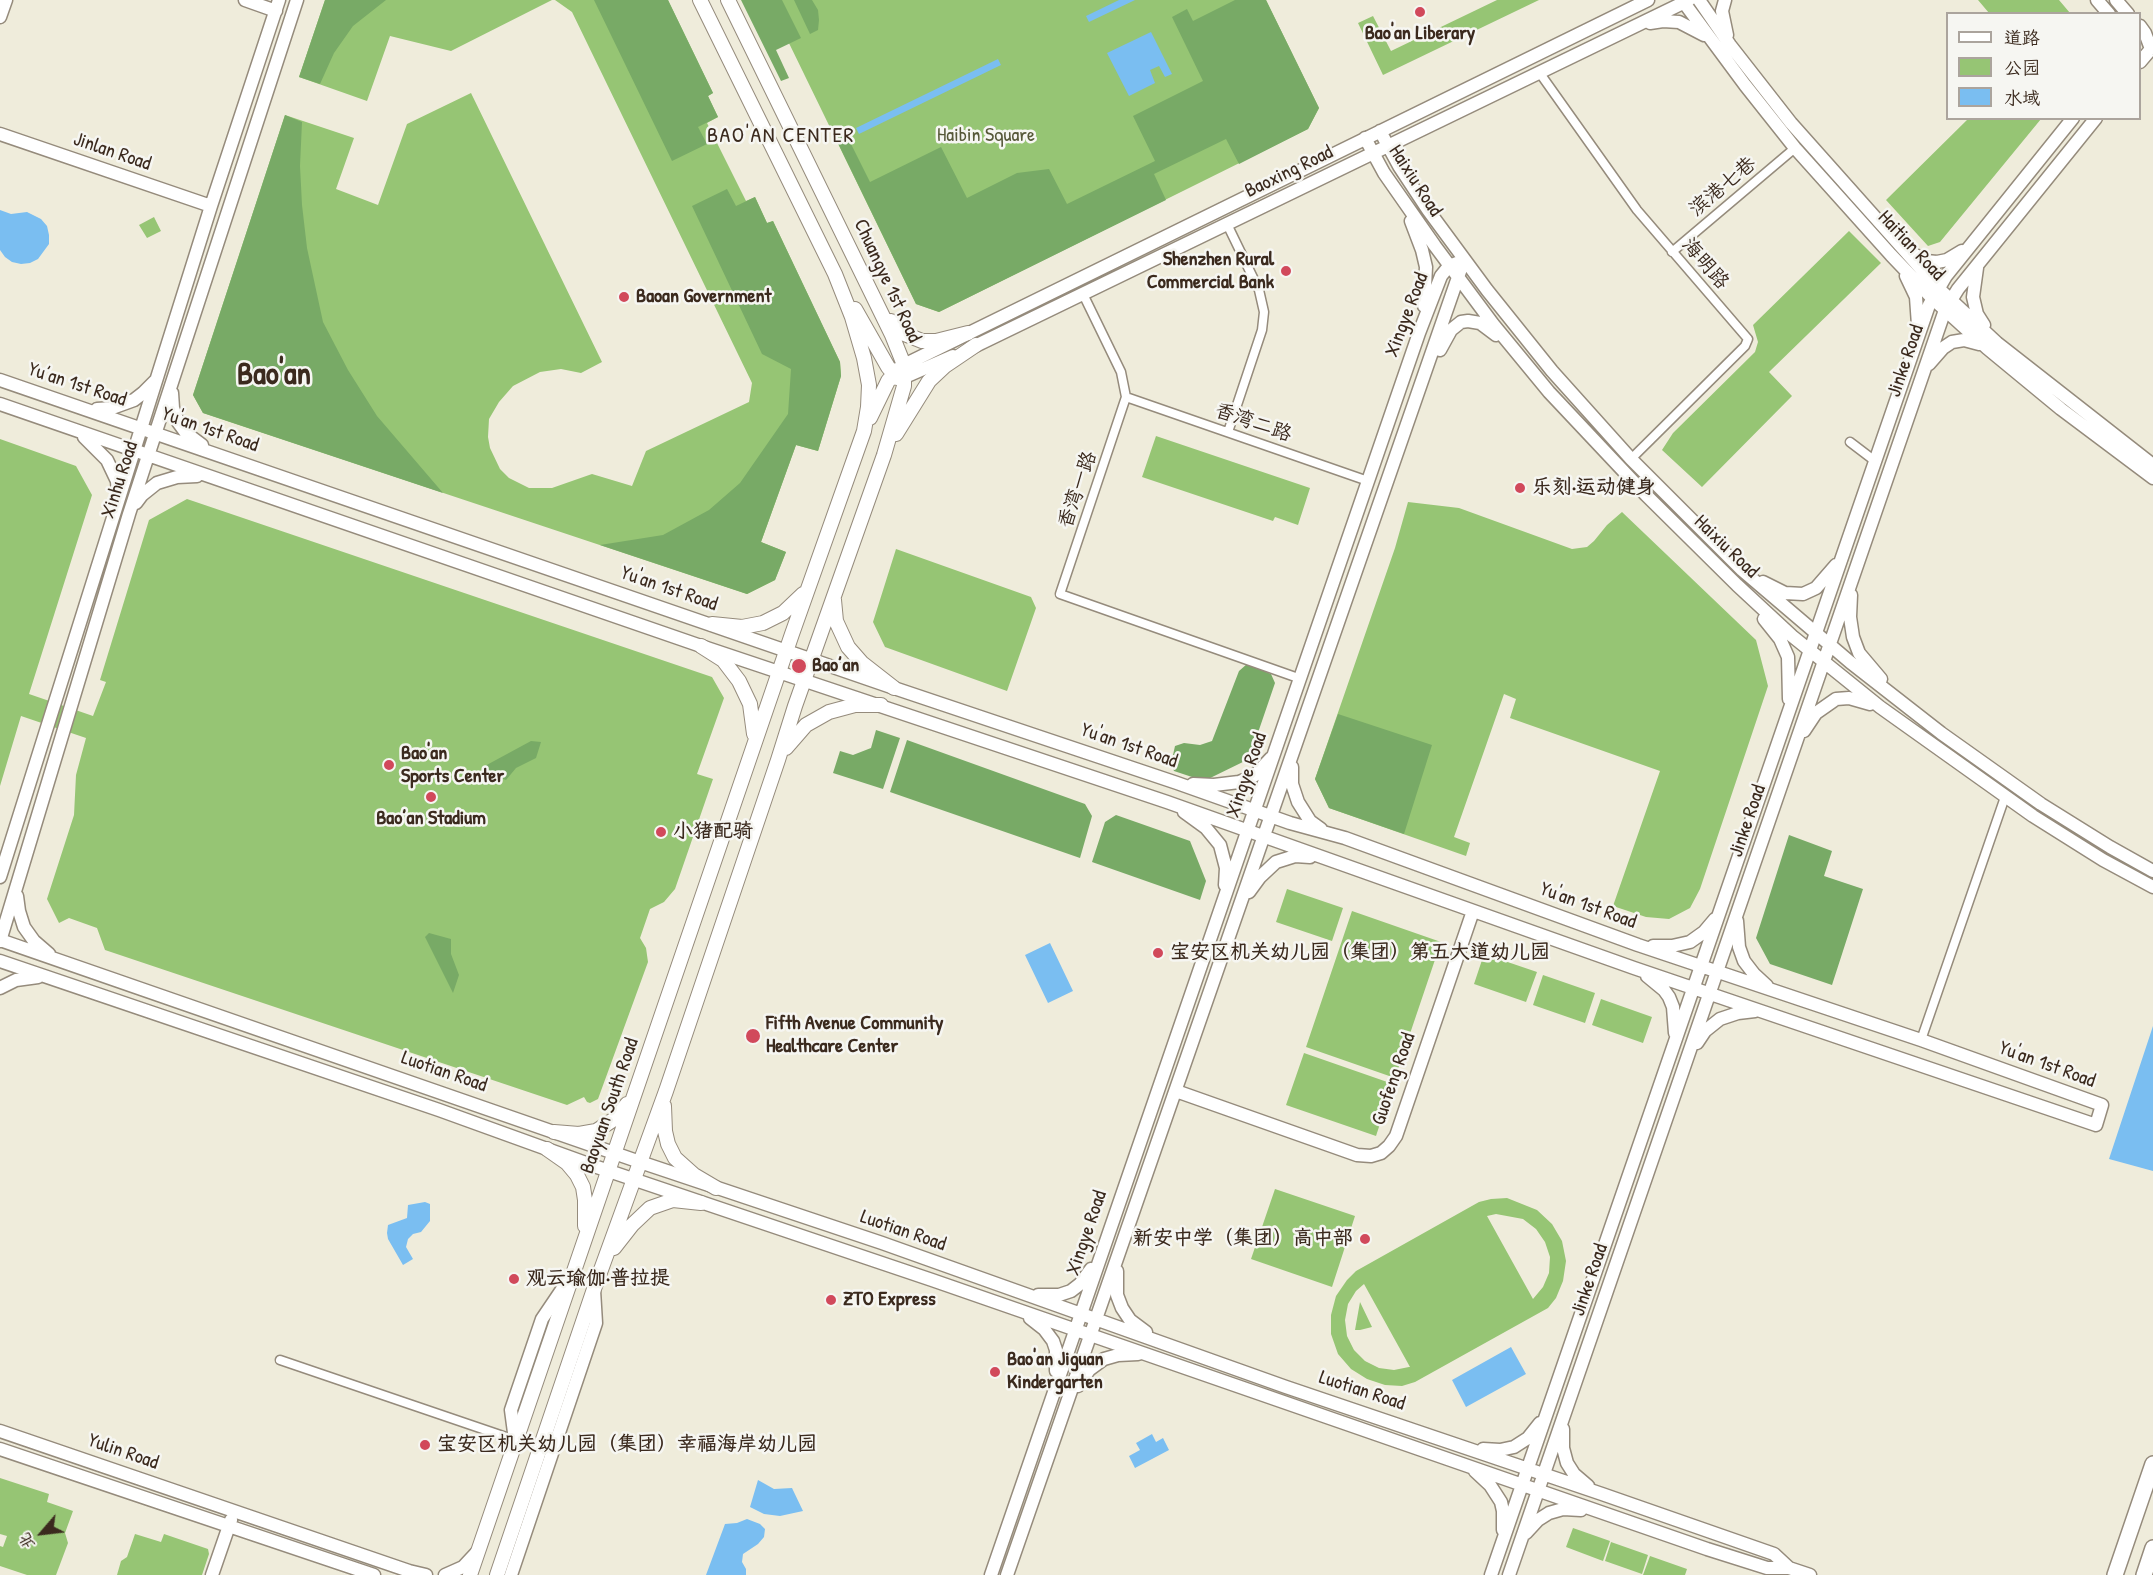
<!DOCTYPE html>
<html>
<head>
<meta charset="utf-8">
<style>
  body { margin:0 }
  #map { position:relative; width:2153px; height:1575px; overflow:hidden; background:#efecdb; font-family:"Patrick Hand","LXGW WenKai TC",sans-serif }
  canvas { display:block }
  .legend { position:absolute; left:1946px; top:12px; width:195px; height:108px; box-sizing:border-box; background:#f6f6f2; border:2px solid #aba49d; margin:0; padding:8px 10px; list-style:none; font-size:18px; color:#3b2a1e }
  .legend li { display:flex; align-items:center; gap:12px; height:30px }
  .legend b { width:30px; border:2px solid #aba49d }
  .north { position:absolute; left:12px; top:1503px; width:60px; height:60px; -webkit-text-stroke:4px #f6f6f2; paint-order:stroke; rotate:242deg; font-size:16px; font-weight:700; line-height:24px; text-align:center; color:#3b2a1e }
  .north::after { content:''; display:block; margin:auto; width:21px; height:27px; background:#3b2a1e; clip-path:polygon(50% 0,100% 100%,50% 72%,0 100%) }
</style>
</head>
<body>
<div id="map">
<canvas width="2153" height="1575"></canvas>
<ul class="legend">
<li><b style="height:8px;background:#fff"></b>道路</li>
<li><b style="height:16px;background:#96c574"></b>公园</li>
<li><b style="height:16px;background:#7abef1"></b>水域</li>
</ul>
<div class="north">北</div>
</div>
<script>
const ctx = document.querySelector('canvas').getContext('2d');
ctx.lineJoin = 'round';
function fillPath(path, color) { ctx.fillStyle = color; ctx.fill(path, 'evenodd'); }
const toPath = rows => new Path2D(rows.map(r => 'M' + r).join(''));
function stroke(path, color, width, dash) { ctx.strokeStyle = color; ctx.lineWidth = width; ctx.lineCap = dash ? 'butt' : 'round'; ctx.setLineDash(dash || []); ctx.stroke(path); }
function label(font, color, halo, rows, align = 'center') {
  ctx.font = font + ' "Patrick Hand","LXGW WenKai TC",sans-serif'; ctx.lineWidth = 5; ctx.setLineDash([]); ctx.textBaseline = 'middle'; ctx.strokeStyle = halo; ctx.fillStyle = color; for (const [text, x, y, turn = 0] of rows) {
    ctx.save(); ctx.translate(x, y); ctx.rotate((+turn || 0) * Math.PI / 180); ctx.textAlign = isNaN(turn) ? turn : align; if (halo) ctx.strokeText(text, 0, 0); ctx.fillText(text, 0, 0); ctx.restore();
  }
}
fillPath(toPath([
  [325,0,552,0,451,51,390,36,367,101,299,77],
  [555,0,668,0,713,93,708,96,718,117,707,123,746,201,755,197,767,223,773,221,840,362,841,376,818,451,796,445,761,542,786,552,775,580,747,594,203,413,193,395,285,115,354,138,336,189,378,205,407,124,471,93,602,362,581,373,561,369,540,372,513,386,499,402,489,419,488,437,490,448,500,469,509,478,529,488,552,488,592,474,632,486,646,451,749,402,752,383,572,12],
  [768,0,1266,0,1319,108,1308,129,939,312,916,304],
  [1497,0,1539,0,1383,75,1358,23,1373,16,1391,51],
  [1978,0,2059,0,2070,13,1989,13],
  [1969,118,2041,119,1940,242,1928,246,1886,200],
  [154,217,161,231,147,238,139,225],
  [1849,231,1881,263,1769,372,1792,396,1702,487,1662,450,1673,433,1755,352,1758,342,1753,325],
  [1156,436,1310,488,1298,525,1275,517,1273,521,1142,477],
  [0,439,76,466,92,495,29,694,93,716,106,682,100,680,149,520,187,499,712,677,724,698,697,774,713,779,675,889,664,902,650,909,640,938,646,948,648,962,598,1099,590,1103,587,1102,584,1097,567,1105,105,950,97,928,69,918,59,923,47,899,74,815,76,775,86,738,21,716,0,786],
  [1408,502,1459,508,1572,549,1587,547,1594,541,1607,525,1622,512,1756,640,1768,686,1700,889,1690,908,1669,919,1646,917,1613,906,1660,771,1510,718,1516,699,1504,694,1454,837,1470,843,1466,856,1329,808,1315,779,1395,548],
  [896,549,1031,597,1036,608,1007,691,885,647,873,622],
  [1287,889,1343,908,1332,941,1276,922],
  [1352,911,1441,942,1395,1078,1306,1047],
  [1484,954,1537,972,1526,1002,1474,984],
  [1543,975,1595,993,1585,1023,1533,1005],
  [1601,999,1652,1017,1643,1043,1592,1025],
  [1304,1053,1393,1084,1376,1136,1286,1105],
  [1275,1189,1355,1216,1332,1287,1251,1259],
  [1507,1198,1537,1210,1552,1224,1562,1241,1566,1261,1563,1281,1556,1298,1548,1308,1415,1382,1402,1386,1385,1385,1367,1379,1351,1369,1338,1354,1331,1334,1331,1315,1336,1296,1347,1280,1356,1271,1479,1202,1491,1199],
  [1496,1214,1523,1219,1536,1229,1545,1242,1550,1257,1549,1273,1543,1287,1533,1299,1487,1216],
  [1364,1284,1410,1367,1409,1367,1394,1370,1379,1368,1365,1361,1354,1350,1347,1336,1345,1320,1348,1304,1356,1291],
  [1360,1302,1372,1327,1360,1330,1355,1330],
  [0,1478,49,1494,47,1502,73,1511,65,1533,68,1543,56,1575,27,1575,0,1566,0,1546,3,1547,7,1536,0,1534],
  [1573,1528,1610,1541,1603,1561,1566,1547],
  [135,1534,161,1542,164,1534,208,1549,209,1554,202,1575,117,1575,121,1561,127,1557],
  [1611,1542,1648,1555,1642,1574,1605,1561],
  [1650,1556,1687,1569,1685,1575,1643,1575]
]), '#96c574');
fillPath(toPath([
  [325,0,386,0,353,26,334,53,320,84,299,77],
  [594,0,668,0,713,93,708,96,718,117,698,127,707,144,672,161],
  [741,0,782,0,801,38,776,50,789,78,781,81],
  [794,0,812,0,818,10,819,20,818,30,810,34],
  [1235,0,1266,0,1319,108,1308,129,1239,164,1226,139,1154,174,1166,200,939,312,916,304,835,137,845,132,870,182,941,147,967,198,1017,173,1049,169,1067,204,1155,161,1133,116,1203,81,1172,17,1187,9,1193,21],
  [285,115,302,122,300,166,302,205,307,248,323,322,348,370,377,416,443,493,203,413,193,395],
  [727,189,736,206,755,197,767,223,773,221,840,362,841,376,818,451,796,445,761,542,786,552,775,580,747,594,600,545,663,535,709,510,740,483,788,414,791,369,762,354,692,206],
  [1247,664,1271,674,1275,683,1249,759,1204,781,1174,771,1171,764,1175,746,1184,743,1200,745,1212,741,1239,671],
  [1338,714,1432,745,1404,834,1329,808,1315,779],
  [876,730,900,738,883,789,833,773,840,751,853,755,871,748],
  [907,740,1085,804,1092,816,1080,858,890,792],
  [531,741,541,742,536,758,516,768,506,780,484,772,483,767],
  [1116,815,1190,841,1206,881,1200,900,1092,862,1105,822],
  [1789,835,1832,851,1824,876,1863,889,1832,985,1770,964,1756,938],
  [429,933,451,939,451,954,459,975,453,993,425,937]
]), '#78aa66');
fillPath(toPath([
  [1119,0,1135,0,1089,22,1086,16],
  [1151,32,1172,74,1165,77,1159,66,1150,70,1155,83,1129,96,1107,53],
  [998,59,1001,65,859,134,856,128],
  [0,210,11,214,27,212,41,219,47,226,49,235,49,244,38,259,30,263,21,264,12,262,5,257,0,250],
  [1050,943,1073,991,1048,1003,1025,955],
  [2153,1026,2153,1171,2109,1159],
  [425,1202,430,1204,430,1221,421,1232,413,1234,408,1239,406,1247,413,1259,403,1265,388,1239,387,1233,388,1225,407,1218,408,1205],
  [1511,1347,1526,1374,1466,1407,1452,1380],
  [1152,1434,1156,1442,1163,1438,1169,1450,1135,1468,1129,1456,1140,1450,1136,1443],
  [758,1480,774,1489,792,1488,803,1511,780,1516,764,1514,750,1507],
  [747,1519,760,1524,765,1529,764,1537,758,1544,743,1554,742,1562,746,1569,746,1575,706,1575,725,1524,737,1523]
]), '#7abef1');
const street = toPath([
  [1539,72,1637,210,1748,339,1745,346,1631,459],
  [1227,224,1259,290,1264,312,1262,330,1228,432],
  [1672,252,1795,148],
  [1083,294,1121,372,1126,397,1060,594,1301,679],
  [1126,397,1368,481],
  [1850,442,1875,461],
  [1921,1040,2005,797],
  [280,1360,515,1440]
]);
const secondary = toPath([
  [245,0,276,11],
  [1682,0,1745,85,1795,148,1891,255,1932,298,1987,348,2061,409,2153,478],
  [1699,0,1730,45,1791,123,1938,288,1997,343,2153,465],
  [1725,0,1722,11,1727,35],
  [2097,0,2109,14],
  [2116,0,2128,14],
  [0,17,6,0],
  [1650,23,1663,21,1679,22,1704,35],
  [2140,26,2145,33,2151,49],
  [2140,62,2151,49],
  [1380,131,1399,166,1428,210,1487,290,1552,371,1631,459,1742,570,1850,662,1941,733,2041,804,2110,847,2153,871],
  [0,134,211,206],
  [1365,138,1384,173,1435,246,1493,324,1549,392,1646,495,1737,585,1792,636,1880,707,2033,816,2103,860,2153,887],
  [1411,221,1422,250,1426,267,1424,306],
  [1910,252,1926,261,1937,262,1947,260,1962,251],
  [1977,268,1973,297,1977,314,1984,325],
  [1906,276,1916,297,1918,325],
  [969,349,1689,0],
  [1440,350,1451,330,1461,322,1468,321,1480,323,1496,335],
  [1929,364,1943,348,1952,342,1964,340,1979,344],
  [904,365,1648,0],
  [905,377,953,356],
  [0,380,894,688,1177,783,1290,823,1345,838,1638,945,1921,1040,2102,1105,2096,1125,1634,968,1167,802,701,646,0,404],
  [172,393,173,408,178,422,186,433,202,445],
  [97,409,112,408,134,400,143,393,155,381],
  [84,437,107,460,117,481,118,494],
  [136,503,142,495,157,483,177,477,197,476],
  [1763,582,1785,593,1803,594,1816,588,1836,565],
  [1851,595,1850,617,1853,637,1859,653,1881,679],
  [1764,619,1780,639,1788,657,1789,699],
  [1804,731,1816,713,1836,699,1849,698,1870,704],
  [1292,767,1292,784,1298,802,1310,821,1321,829],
  [1193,784,1214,785,1239,782,1254,776,1271,758],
  [1184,812,1206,828,1220,845,1226,868,1225,885],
  [0,877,211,206,279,0],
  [1249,892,1260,877,1276,862,1295,856,1310,857],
  [17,896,19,911,24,927,34,941,49,954],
  [1737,921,1739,947,1744,961,1754,974,1767,986],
  [0,940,640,1162,882,1243,1286,1387,1602,1494,1774,1554,1789,1568],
  [0,941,129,514,297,0],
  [1653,946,1672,946,1690,942,1704,932,1715,919],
  [0,961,439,1110,594,1166,932,1280,1707,1549,1767,1568,1789,1568,1810,1575],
  [1647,976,1664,990,1669,997,1673,1007,1675,1033],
  [0,988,16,980,38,977],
  [1697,1043,1705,1031,1720,1019,1738,1013,1755,1011],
  [1176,1091,1357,1155,1371,1156,1381,1153,1389,1146,1396,1136,1473,911],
  [1117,1271,1117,1295,1122,1308,1130,1320,1146,1332],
  [1038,1295,1059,1295,1071,1291,1080,1284,1091,1269],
  [1030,1318,1044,1329,1053,1341,1056,1350,1056,1371],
  [1078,1386,1089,1370,1104,1359,1118,1355,1138,1354],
  [1563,1429,1563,1448,1567,1463,1574,1474,1588,1486],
  [0,1431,409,1571,426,1575],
  [515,1440,511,1410,542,1319,567,1282],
  [0,1449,374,1575],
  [1483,1449,1500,1450,1514,1447,1528,1438,1540,1423],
  [1475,1471,1490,1485,1501,1502,1503,1511,1503,1530],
  [1526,1533,1538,1520,1549,1513,1563,1509,1581,1510],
  [212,1575,231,1520],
  [445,1575,463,1567,477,1552],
  [511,1575,596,1323,594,1290],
  [991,1575,1419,333,1441,276,1449,266,1464,260],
  [1007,1575,1464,260],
  [1491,1575,1929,305,1946,276,2073,118],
  [1509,1575,1945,310,1958,289,2096,118]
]);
const primary = toPath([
  [855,309,888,367,897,378,905,377],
  [891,321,902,333,922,341,936,341,968,333],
  [870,418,888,381,897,370],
  [896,434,929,381,945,366,976,345],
  [834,600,836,621,848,647,862,663,894,688],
  [712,624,742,627,763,623,783,613,803,594],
  [701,646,723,660,739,681,750,704,754,734],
  [786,748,806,725,829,712,855,705,881,705],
  [664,1106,665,1131,668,1144,675,1158,694,1175,716,1188],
  [554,1132,579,1134,596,1131,616,1118,627,1104],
  [547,1149,567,1163,577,1175,583,1187,585,1200,585,1226],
  [614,1248,632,1225,650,1208,673,1200,701,1203],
  [470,1575,792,634,864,431,868,407,869,385,864,358,852,317,835,274,700,0],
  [497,1575,594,1289,666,1091,778,760,795,706,884,455,904,386,904,365,892,335,728,0]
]);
const highway = toPath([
  [2115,1575,2153,1464],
  [2144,1575,2153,1548]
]);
stroke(street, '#958b7c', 11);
stroke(secondary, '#958b7c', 15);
stroke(primary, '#958b7c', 16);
stroke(highway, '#958b7c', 18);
stroke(street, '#fff', 8);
stroke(secondary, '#fff', 12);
stroke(primary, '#fff', 14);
stroke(highway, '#fff', 15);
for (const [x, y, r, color] of [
  [1420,12,6,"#d1495b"],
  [1286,271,6,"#d1495b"],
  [624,297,6,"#d1495b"],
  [1520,488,6,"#d1495b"],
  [799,666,8,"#d1495b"],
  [389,765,6,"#d1495b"],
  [431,797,6,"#d1495b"],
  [661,832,6,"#d1495b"],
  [1158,953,6,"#d1495b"],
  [753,1036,8,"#d1495b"],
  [1365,1239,6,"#d1495b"],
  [514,1279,6,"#d1495b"],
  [831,1300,6,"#d1495b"],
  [995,1372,6,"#d1495b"],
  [425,1445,6,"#d1495b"]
]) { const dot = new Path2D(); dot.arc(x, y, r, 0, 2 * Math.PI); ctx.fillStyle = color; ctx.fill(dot); stroke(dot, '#f6f6f2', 2); }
label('bold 20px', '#3b2a1e', '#f6f6f2', [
  ["Bao'an Liberary",1420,34,"center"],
  ["Shenzhen Rural",1274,260,"right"],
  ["Commercial Bank",1274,283,"right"],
  ["Baoan Government",636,297],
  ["乐刻·运动健身",1532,488],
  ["Bao’an",812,666],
  ["Bao'an",401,754],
  ["Sports Center",401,777],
  ["Bao’an Stadium",431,819,"center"],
  ["小猪配骑",673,832],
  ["宝安区机关幼儿园（集团）第五大道幼儿园",1170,953],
  ["Fifth Avenue Community",766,1024],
  ["Healthcare Center",766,1047],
  ["新安中学（集团）高中部",1353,1239,"right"],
  ["观云瑜伽·普拉提",526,1279],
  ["ZTO Express",843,1300],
  ["Bao'an Jiguan",1007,1360],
  ["Kindergarten",1007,1383],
  ["宝安区机关幼儿园（集团）幸福海岸幼儿园",437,1445]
], 'left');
label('20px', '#565838', '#f6f6f2', [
  ["Haibin Square",986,136]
]);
label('20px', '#3b2a1e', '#f6f6f2', [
  ["Jinlan Road",112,152,19],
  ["Baoxing Road",1289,172,-26],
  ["Haixiu Road",1415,181,57],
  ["滨港七巷",1723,187,-40],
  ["Haitian Road",1911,246,47],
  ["海明路",1705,264,49],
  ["Chuangye 1st Road",887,281,65],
  ["Xingye Road",1407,315,-69],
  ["Jinke Road",1906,361,-71],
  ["Yu’an 1st Road",77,385,18],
  ["香湾二路",1253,423,19],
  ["Yu'an 1st Road",210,430,19],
  ["Xinhu Road",120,480,-72],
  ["香湾一路",1078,490,-71],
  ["Haixiu Road",1726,547,44],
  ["Yu'an 1st Road",669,589,19],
  ["Yu'an 1st Road",1129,746,19],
  ["Xingye Road",1247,775,-71],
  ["Jinke Road",1748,821,-71],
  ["Yu'an 1st Road",1588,906,20],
  ["Yu'an 1st Road",2047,1065,20],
  ["Luotian Road",444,1072,19],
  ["Guofeng Road",1394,1079,-71],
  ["Baoyuan South Road",610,1106,-71],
  ["Luotian Road",903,1231,19],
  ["Xingye Road",1087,1233,-71],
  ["Jinke Road",1590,1280,-71],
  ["Luotian Road",1362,1391,18],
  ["Yulin Road",123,1452,19]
]);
ctx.letterSpacing = '1.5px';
label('22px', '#3b2a1e', '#f6f6f2', [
  ["BAO'AN CENTER",781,136]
]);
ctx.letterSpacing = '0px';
label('bold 32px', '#3b2a1e', '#f6f6f2', [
  ["Bao'an",274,375]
]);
</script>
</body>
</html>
